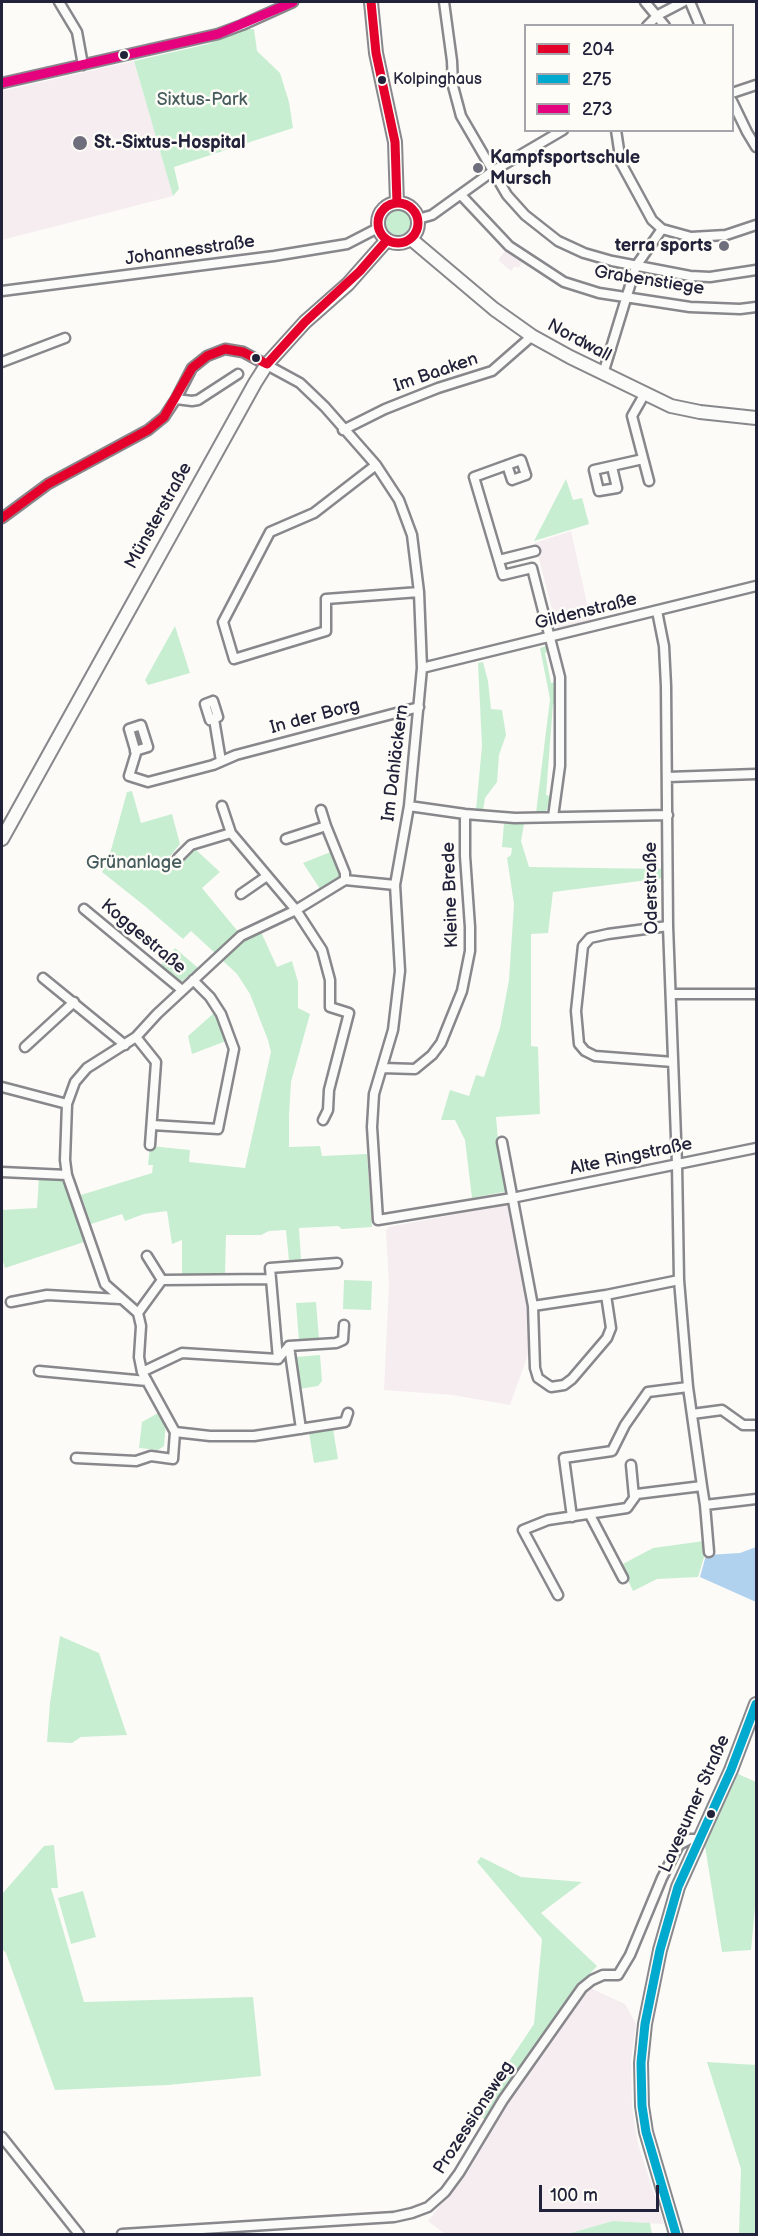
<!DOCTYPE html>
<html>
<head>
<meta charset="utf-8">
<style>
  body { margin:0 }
  #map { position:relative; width:758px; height:2236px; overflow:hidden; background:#fcfbf8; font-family:"Balsamiq Sans",sans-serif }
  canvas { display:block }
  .frame { position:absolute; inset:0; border:3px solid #22223b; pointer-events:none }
  .legend { position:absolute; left:524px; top:24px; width:210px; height:108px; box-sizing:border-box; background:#fdfcf7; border:2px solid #a5a5ac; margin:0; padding:8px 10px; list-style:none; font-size:18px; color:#22223b }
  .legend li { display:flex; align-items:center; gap:12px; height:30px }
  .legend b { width:30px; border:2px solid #a5a5ac }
  .scale { position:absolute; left:539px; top:2185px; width:120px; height:27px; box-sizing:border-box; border:3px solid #22223b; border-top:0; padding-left:8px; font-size:18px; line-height:21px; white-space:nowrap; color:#22223b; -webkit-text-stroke:4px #fdfcf7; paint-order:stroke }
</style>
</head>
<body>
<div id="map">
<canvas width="758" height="2236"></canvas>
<div class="frame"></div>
<ul class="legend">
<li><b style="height:8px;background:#e4002b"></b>204</li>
<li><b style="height:8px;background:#00a9ce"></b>275</li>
<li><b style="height:8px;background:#e5007d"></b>273</li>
</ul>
<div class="scale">100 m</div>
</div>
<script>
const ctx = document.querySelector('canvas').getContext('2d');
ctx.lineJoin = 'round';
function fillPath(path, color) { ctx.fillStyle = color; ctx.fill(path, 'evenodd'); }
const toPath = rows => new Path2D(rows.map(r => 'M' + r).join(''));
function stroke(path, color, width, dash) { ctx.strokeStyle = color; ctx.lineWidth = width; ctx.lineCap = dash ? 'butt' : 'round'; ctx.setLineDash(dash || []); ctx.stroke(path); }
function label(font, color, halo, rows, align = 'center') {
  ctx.font = font + ' "Balsamiq Sans",sans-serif'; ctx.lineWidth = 5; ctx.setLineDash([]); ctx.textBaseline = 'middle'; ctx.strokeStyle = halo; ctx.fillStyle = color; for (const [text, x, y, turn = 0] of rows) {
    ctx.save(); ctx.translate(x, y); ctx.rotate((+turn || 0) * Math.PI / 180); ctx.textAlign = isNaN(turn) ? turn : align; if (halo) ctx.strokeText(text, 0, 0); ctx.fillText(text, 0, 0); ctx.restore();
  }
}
fillPath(toPath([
  [134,61,173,196,2,240,2,91],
  [506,250,522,263,518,268,515,266,511,271,498,260],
  [571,531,591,621,557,629,535,543],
  [506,1205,509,1206,529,1308,530,1349,510,1405,453,1395,384,1390,389,1284,386,1231,388,1227],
  [588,1987,625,2004,636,2024,631,2061,632,2106,638,2144,664,2224,613,2221,567,2234,445,2234,428,2221,465,2174,504,2104]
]), '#f5edf0');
fillPath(toPath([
  [247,29,254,29,257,51,280,73,289,102,293,128,174,167,179,189,173,196,134,61,208,44],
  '385 222a13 13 0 1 1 26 0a13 13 0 1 1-26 0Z',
  [566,479,573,500,582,498,589,524,534,541],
  [175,626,190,673,148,685,145,680],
  [546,646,550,648,551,651,545,653,551,683,558,682,558,704,553,704,546,795,550,796,549,803,546,811,540,813,536,813,550,699,540,648],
  [483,662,488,681,491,709,502,710,506,735,499,755,497,782,485,798,483,811,476,810,482,746,478,663],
  [132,791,141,823,172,814,180,844,168,859,179,866,195,849,220,872,202,888,240,934,216,954,191,931,183,939,146,907,102,872,111,850,127,792],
  [504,823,524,824,521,841,529,867,664,869,664,878,553,892,548,933,531,934,531,1046,538,1047,540,1114,496,1117,498,1140,508,1191,472,1198,465,1140,455,1120,441,1120,450,1090,469,1096,476,1075,484,1077,500,1028,509,980,514,904,507,858,511,855,512,848,502,847],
  [333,851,341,872,340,876,320,889,303,863],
  [261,932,277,967,292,961,298,982,298,1008,310,1014,291,1082,289,1115,289,1147,320,1146,322,1156,367,1154,372,1227,342,1229,338,1226,299,1228,301,1260,289,1261,286,1230,269,1231,261,1235,226,1235,225,1275,182,1274,182,1240,172,1244,167,1211,144,1214,125,1221,122,1214,91,1224,81,1195,152,1173,153,1165,148,1165,150,1146,190,1150,189,1162,245,1168,271,1052,268,1040,250,994,237,974,220,958,243,938,245,939],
  [175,948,198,968,182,981,179,981,161,965],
  [215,1012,226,1041,192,1054,188,1036],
  [39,1177,61,1178,64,1180,84,1242,5,1268,2,1258,2,1210,37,1208],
  [344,1280,372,1281,371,1310,343,1309],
  [316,1302,319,1339,299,1341,296,1303],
  [320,1355,322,1381,318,1386,299,1389,294,1359,296,1357],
  [160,1412,166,1422,164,1446,158,1450,139,1448,142,1422],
  [333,1429,338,1459,314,1463,309,1433],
  [704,1541,705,1554,698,1577,657,1579,633,1591,621,1565,653,1548],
  [60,1636,99,1653,127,1735,81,1737,72,1743,47,1742,50,1703],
  [738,1774,756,1782,756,1896,751,1950,722,1952,705,1846],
  [54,1845,58,1888,51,1888,84,2002,253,1997,261,2076,168,2085,55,2090,6,1953,2,1949,2,1894,44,1846],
  [481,1857,521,1877,582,1882,541,1913,597,1966,574,1991,486,2120,481,2117,478,2108,534,2024,542,1939,477,1862],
  [83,1891,96,1937,71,1944,58,1898],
  [707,2062,756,2065,756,2234,739,2234,741,2169],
  [613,2221,650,2223,652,2234,567,2234]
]), '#c8eed1');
fillPath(toPath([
  [756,1547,756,1602,700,1577,706,1555,740,1553]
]), '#b0d2ee');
const street = toPath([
  [59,2,77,32,83,65],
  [444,2,452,61,453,86,461,116,507,195,525,215,558,241,584,253,612,261,690,276,710,277,756,270],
  [645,2,665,26],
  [690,2,700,26],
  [647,26,658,15,683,2],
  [2,83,218,34,242,25,293,2],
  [732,93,756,85],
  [732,101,747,132,756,147],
  [616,130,621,163,652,220,662,229,691,237,726,235,756,225],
  [461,195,509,246,564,282,599,293,690,307,740,309,756,307],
  [418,219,432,215,493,171,563,130],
  [2,291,274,256,347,244,378,228],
  [2,362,65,338],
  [603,374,636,266,662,229],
  [644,395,632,416,649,481],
  [176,399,192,401,198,400,238,374],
  [343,430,385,409,438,388,492,371,532,336],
  [376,465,314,513,270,532,223,622,234,659,326,631,326,599,419,592],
  [507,465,512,480,526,475,521,460,474,477,503,575,532,568,560,677,560,766,553,817],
  [612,467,617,488,599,491,594,470,643,459],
  [2,518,48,484,148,430,164,417,176,399,192,368,207,356,225,349,243,352,300,383,325,407,376,465,399,500,412,535,419,592,422,668,409,806,395,885,400,971,393,1030,374,1094,372,1127,378,1220,512,1198,756,1148],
  [499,560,535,551],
  [422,668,756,586],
  [213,701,218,717,210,720,205,704,213,701],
  [214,719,221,761],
  [135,751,148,747,141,725,129,729,136,753,129,776,148,782,213,765,236,755,419,707],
  [668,777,756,774],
  [222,806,231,833,296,910,322,950,330,980,330,1007,349,1013,329,1090,328,1110,323,1120],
  [409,806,465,814,515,818,668,815],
  [321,810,326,826],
  [286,839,326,826,345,873,345,880],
  [178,858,191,845,231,833],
  [241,894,267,876],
  [84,909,182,990],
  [668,926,608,934,590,938,583,946,576,1011,579,1044,585,1051,595,1056,673,1062],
  [43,978,125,1045],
  [672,994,756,994],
  [136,1037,156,1062,150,1145],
  [25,1047,74,1002],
  [382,1068,415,1069,432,1055,441,1043,462,991,470,951,470,927,465,856,465,814],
  [2,1087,67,1104],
  [152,1125,218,1129,234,1049,221,1014,210,997,193,980],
  [502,1142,533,1306,606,1295,679,1280,677,1164,668,926,666,686,664,646,657,611],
  [2,1172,67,1175],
  [147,1256,162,1280],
  [271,1279,278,1359],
  [679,1280,688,1387,702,1486],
  [11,1302,47,1295,120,1299],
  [533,1306,535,1368,538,1378,551,1387,564,1385,572,1379,607,1338,611,1328,606,1295],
  [138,1313,162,1280,271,1279,270,1268,337,1263],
  [289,1346,301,1429],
  [39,1371,147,1381],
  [142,1372,182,1353,278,1359,289,1346,336,1343,343,1340,344,1325],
  [692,1414,722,1410,743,1425,756,1425],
  [175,1432,210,1436,254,1436,345,1422,348,1413],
  [76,1458,136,1461,151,1456,173,1459,175,1432,142,1372,139,1357,141,1326,138,1313,105,1284,67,1175,65,1160,67,1104,75,1082,87,1068,136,1037,157,1014,241,936,296,910,345,880,395,885],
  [631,1465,634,1497],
  [705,1505,709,1552],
  [590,1515,623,1578],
  [572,1517,564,1458,612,1451,625,1425,648,1392,688,1387],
  [558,1595,523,1530,548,1520,627,1508,637,1494,653,1492,702,1486,705,1505,756,1499],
  [2,2137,79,2234],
  [122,2234,394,2217,412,2213,428,2207,445,2192,459,2173,503,2100,582,1988,592,1980,603,1975,618,1975,630,1955,662,1878,679,1845,690,1839,699,1839]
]);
const secondary = toPath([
  [371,2,376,53,395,142,397,203],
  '378 223a20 20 0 1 1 40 0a20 20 0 1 1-40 0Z',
  [411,239,494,309,532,336,570,357,671,406,700,412,756,418],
  [2,839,255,383,267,364,305,322,348,284,387,240],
  [676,2234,646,2132,642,2106,641,2063,645,2024,660,1950,678,1887,731,1770,756,1704]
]);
stroke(street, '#88888c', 13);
stroke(secondary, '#88888c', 16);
stroke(street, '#fbfbf9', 8);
stroke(secondary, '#fbfbf9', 12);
stroke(toPath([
  [371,2,376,53,395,142,397,203],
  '378 223a20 20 0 1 1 40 0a20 20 0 1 1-40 0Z',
  [267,364,305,322,360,271,387,240],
  [2,518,48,484,148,430,164,417,192,368,207,356,225,349,243,352,267,364]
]), '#e4002b', 9);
stroke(toPath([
  [676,2234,646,2132,642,2106,641,2063,645,2024,660,1950,678,1887,731,1770,756,1704]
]), '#00a9ce', 9);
stroke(toPath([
  [2,83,218,34,293,2]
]), '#e5007d', 9);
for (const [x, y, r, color] of [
  [124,55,5,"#22223b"],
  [382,80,5,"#22223b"],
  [80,143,8,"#6e6e7d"],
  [478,168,6,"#6e6e7d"],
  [724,246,6,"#6e6e7d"],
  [256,358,5,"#22223b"],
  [711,1814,5,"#22223b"]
]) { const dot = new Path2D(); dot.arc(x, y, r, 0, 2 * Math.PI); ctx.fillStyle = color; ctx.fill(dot); stroke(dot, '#fdfcf7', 2); }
label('16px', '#22223b', '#fdfcf7', [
  ["Kolpinghaus",393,80]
], 'left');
label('18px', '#475c5e', '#fdfcf7', [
  ["Sixtus-Park",202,100],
  ["Grünanlage",134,863]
]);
label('bold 18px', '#22223b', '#fdfcf7', [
  ["St.-Sixtus-Hospital",94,143],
  ["Kampfsportschule",490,158],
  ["Mursch",490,179],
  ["terra sports",712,246,"right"]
], 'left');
label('18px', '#22223b', '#fdfcf7', [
  ["Johannesstraße",190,251,-8],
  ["Grabenstiege",649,281,9],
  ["Nordwall",579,341,28],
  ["Im Baaken",436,373,-19],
  ["Münsterstraße",159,516,-61],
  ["Gildenstraße",586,612,-14],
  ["In der Borg",315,717,-15],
  ["Im Dahläckern",396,763,-83],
  ["Oderstraße",652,888,-91],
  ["Kleine Brede",451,895,-92],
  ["Koggestraße",143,937,40],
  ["Alte Ringstraße",631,1157,-12],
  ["Lavesumer Straße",695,1804,-66],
  ["Prozessionsweg",474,2118,-57]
]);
</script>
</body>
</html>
